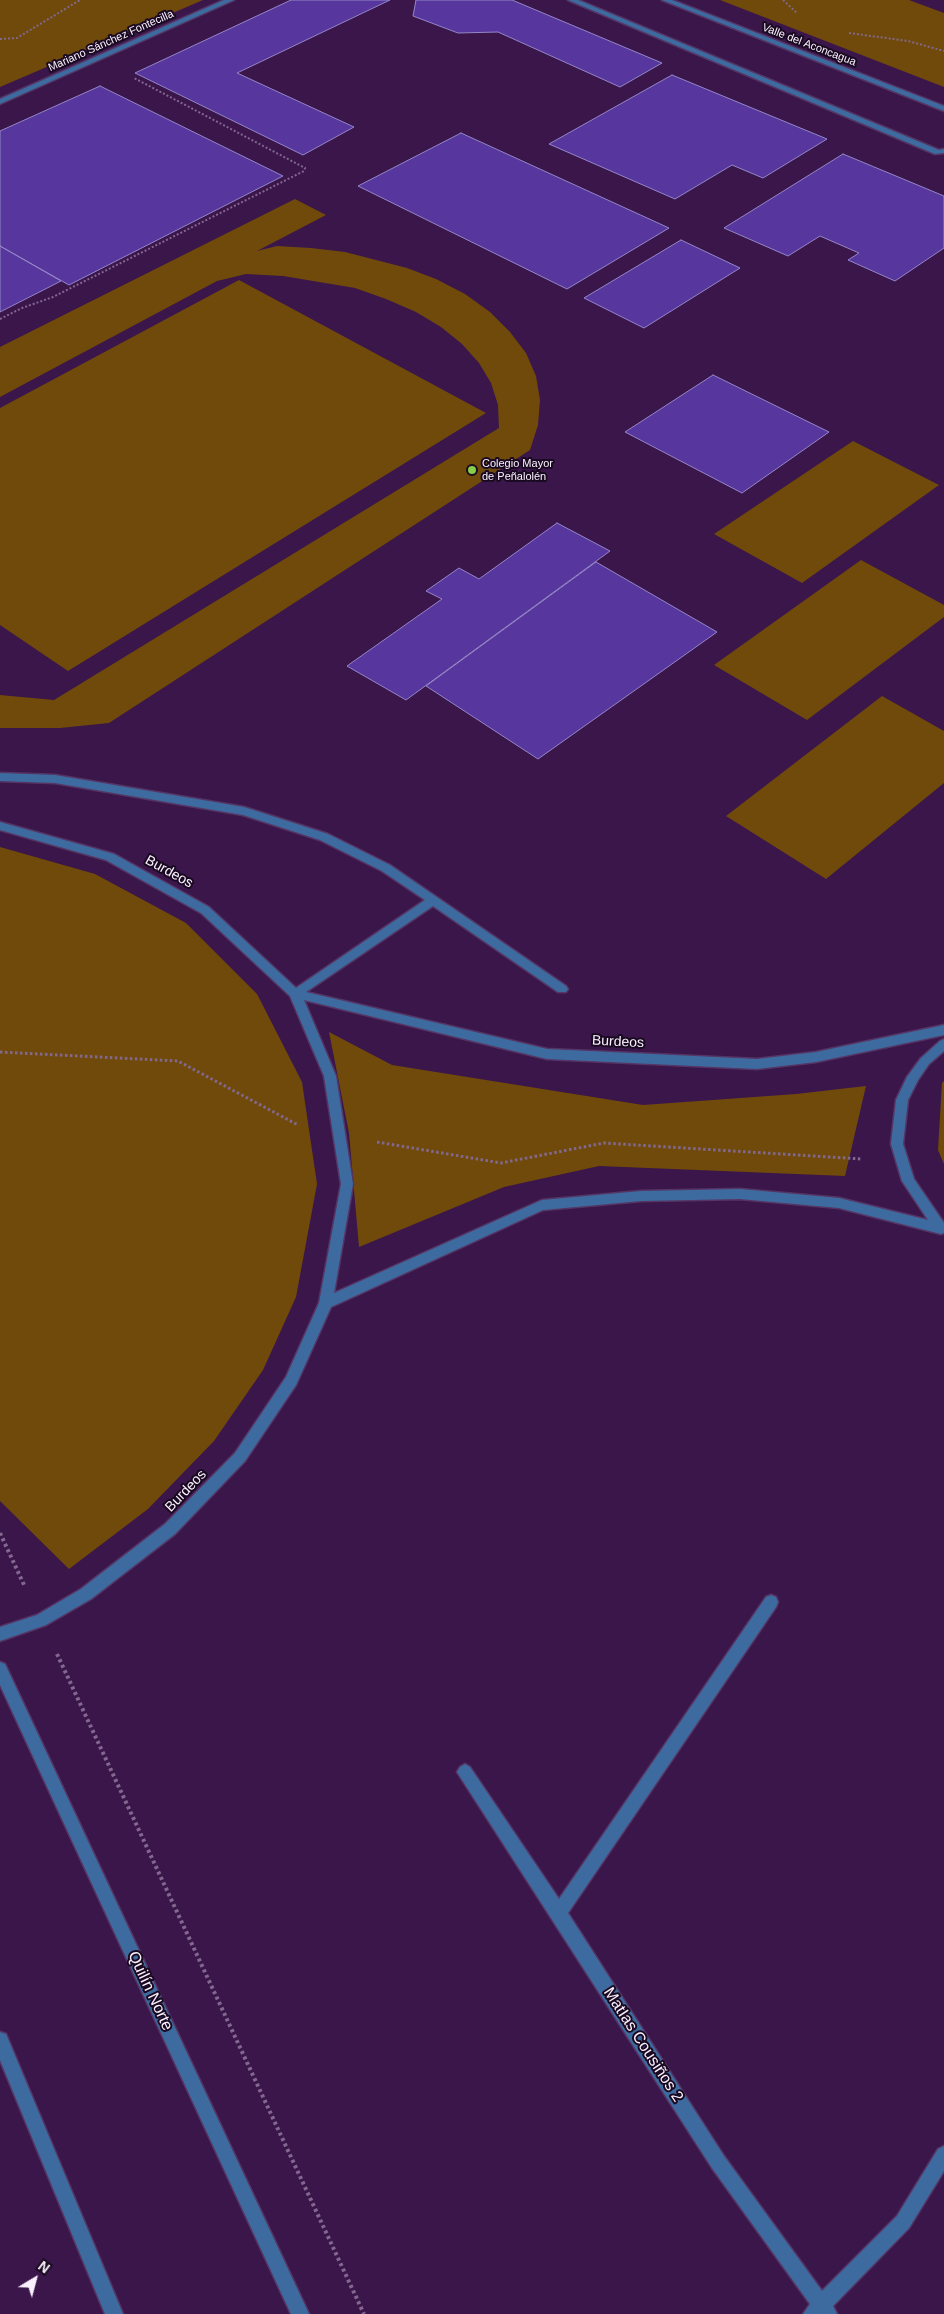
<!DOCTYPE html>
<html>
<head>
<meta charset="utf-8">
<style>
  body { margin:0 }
  #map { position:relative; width:944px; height:2314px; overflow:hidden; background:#3a164b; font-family:Helvetica,sans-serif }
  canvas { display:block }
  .north { position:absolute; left:10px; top:2254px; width:50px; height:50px; -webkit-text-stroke:4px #1a0a21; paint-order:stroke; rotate:37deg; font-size:14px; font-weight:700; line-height:20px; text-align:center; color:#faf1fe }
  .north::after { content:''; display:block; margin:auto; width:18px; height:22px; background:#faf1fe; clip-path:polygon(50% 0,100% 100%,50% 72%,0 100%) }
</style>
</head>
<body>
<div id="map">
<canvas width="944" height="2314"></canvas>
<div class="north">N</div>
</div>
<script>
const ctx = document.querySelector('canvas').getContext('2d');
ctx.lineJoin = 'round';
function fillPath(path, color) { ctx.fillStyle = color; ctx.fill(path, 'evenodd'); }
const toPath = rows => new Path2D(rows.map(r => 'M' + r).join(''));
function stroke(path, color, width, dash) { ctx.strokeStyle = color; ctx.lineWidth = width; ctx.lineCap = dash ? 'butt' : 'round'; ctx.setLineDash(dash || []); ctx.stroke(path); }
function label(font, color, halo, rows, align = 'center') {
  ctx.font = font + ' Helvetica,sans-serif'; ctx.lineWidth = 4; ctx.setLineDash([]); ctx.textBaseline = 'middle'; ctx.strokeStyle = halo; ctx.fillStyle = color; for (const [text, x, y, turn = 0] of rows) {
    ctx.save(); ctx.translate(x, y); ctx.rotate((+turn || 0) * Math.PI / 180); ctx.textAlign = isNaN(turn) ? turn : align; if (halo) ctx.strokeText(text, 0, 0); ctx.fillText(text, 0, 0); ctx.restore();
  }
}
fillPath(toPath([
  [0,0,203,0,0,87],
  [720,0,909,0,944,13,944,87],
  [295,199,326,215,257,251,277,246,311,248,345,252,407,268,436,279,465,294,490,312,510,332,526,353,536,376,540,400,538,425,530,450,109,723,60,728,0,728,0,695,54,700,499,428,498,405,491,383,479,363,462,344,441,327,416,312,386,299,355,288,283,276,246,274,217,281,0,397,0,347],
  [239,280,486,413,68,671,0,625,0,408],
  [853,441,939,485,802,583,714,534],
  [861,560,944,605,944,617,807,720,714,665],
  [882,696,944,731,944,783,826,879,726,816],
  [0,847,95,874,186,923,257,994,302,1082,317,1184,296,1297,263,1370,214,1441,148,1509,69,1569,0,1501],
  [329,1032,392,1065,643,1105,796,1094,866,1086,845,1176,599,1166,504,1187,359,1247,349,1133],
  [944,1081,944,1164,938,1150,942,1083]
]), '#704a0a');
const building = toPath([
  [291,0,390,0,237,73,354,127,303,155,135,73,291,0],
  [416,0,512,0,662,63,620,87,498,32,458,33,413,16,416,0],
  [672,75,827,139,763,178,732,165,675,199,549,144,672,75],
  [100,86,283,176,69,285,0,246,0,131,100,86],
  [461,133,669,228,567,289,358,186,461,133],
  [843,154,944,196,944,248,895,281,848,260,859,253,820,236,788,256,724,228,843,154],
  [681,240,740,268,644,328,584,298,681,240],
  [0,246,61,281,0,312,0,246],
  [713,375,829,432,742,493,625,432,713,375],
  [557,523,610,551,406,700,347,666,442,599,426,591,459,568,479,579,557,523],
  [596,562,717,632,538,759,426,686,596,562]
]);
fillPath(building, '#57369d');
stroke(building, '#9586c9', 1);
const minor = toPath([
  [224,0,234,0,0,104,0,99,224,0],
  [568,0,578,0,939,150,944,149,944,153,935,154,568,0],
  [662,0,672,0,944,106,944,111,662,0],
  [0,773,55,775,244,807,328,834,390,865,566,986,568,989,566,992,558,992,433,906,306,992,547,1049,757,1059,816,1052,944,1025,944,1035,816,1062,757,1069,547,1059,304,1000,336,1076,353,1184,334,1293,542,1200,641,1191,740,1189,839,1198,928,1220,902,1181,891,1144,896,1100,907,1077,921,1058,940,1041,944,1039,944,1051,929,1064,918,1080,908,1100,903,1144,914,1179,944,1223,944,1233,941,1234,839,1208,740,1199,641,1201,543,1210,331,1307,296,1385,245,1461,175,1534,91,1599,46,1625,0,1641,0,1627,37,1615,81,1589,165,1524,235,1453,286,1377,319,1303,341,1184,324,1076,290,996,201,913,106,860,0,830,0,822,114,854,209,907,296,988,425,900,382,871,320,840,243,815,55,783,0,781,0,773],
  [771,1595,776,1597,778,1602,776,1607,568,1913,724,2156,822,2291,897,2216,938,2149,944,2146,944,2171,909,2228,833,2306,837,2314,803,2314,810,2304,712,2168,457,1772,460,1767,465,1764,470,1767,559,1899,766,1597,771,1595],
  [0,1662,5,1664,309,2314,291,2314,0,1685,0,1662],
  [0,2032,6,2034,123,2314,105,2314,0,2060,0,2032]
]);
stroke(minor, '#553564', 3);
stroke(toPath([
  [783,0,797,13],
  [849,33,908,41,944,51],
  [0,39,17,38,80,0],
  [0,319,22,308,53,297,304,171,305,168,134,78]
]), '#82688e', 2, [2, 2]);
stroke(toPath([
  [0,1052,178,1061,298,1125],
  [377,1142,501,1163,604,1143,862,1159]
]), '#82688e', 3, [2.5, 2.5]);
stroke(toPath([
  [0,1533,25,1587],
  [57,1654,364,2314]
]), '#82688e', 4, [3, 3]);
fillPath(minor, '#3d6ba0');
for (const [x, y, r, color] of [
  [472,470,5,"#87cf4a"]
]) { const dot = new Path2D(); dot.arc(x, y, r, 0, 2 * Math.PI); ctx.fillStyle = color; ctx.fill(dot); stroke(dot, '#1a0a21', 2); }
label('11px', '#faf1fe', '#1a0a21', [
  ["Mariano Sánchez Fontecilla",111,41,-24],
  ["Valle del Aconcagua",809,45,21]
]);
label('11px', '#faf1fe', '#1a0a21', [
  ["Colegio Mayor",482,464],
  ["de Peñalolén",482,477]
], 'left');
label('14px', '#faf1fe', '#1a0a21', [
  ["Burdeos",169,872,29],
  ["Burdeos",618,1042,3],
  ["Burdeos",186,1491,-46]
]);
label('16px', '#faf1fe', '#1a0a21', [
  ["Quilín Norte",150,1991,65],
  ["MatIas Cousiños 2",643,2045,57]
]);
</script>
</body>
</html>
